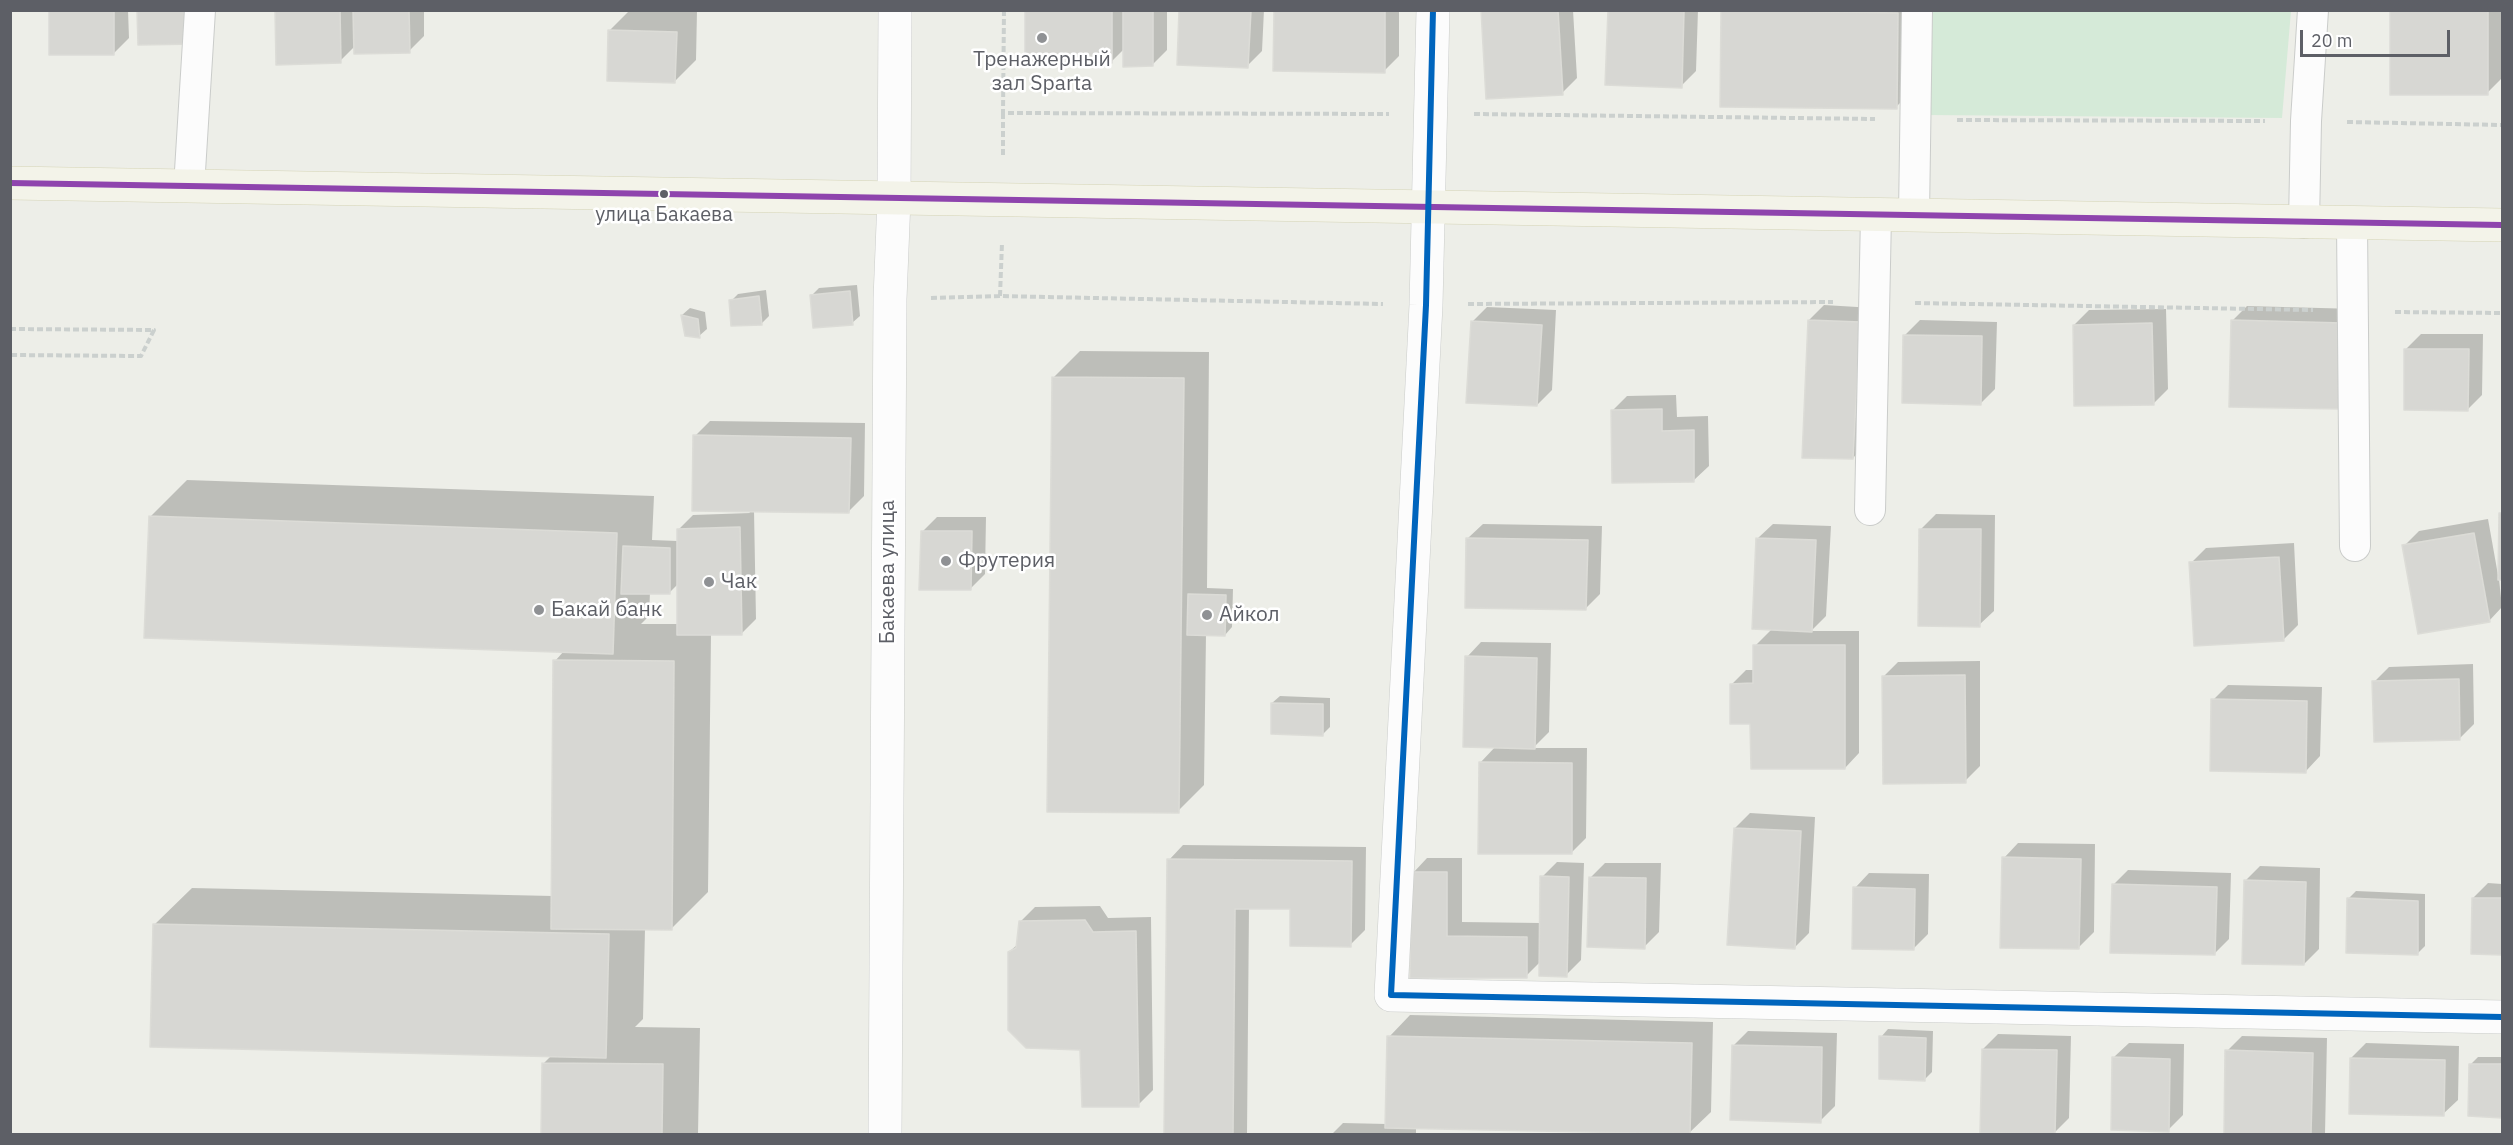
<!DOCTYPE html>
<html>
<head>
<meta charset="utf-8">
<style>
  body { margin:0 }
  #map { position:relative; width:2513px; height:1145px; overflow:hidden; background:#edeee8; font-family:"IBM Plex Sans",sans-serif }
  canvas { display:block }
  .frame { position:absolute; inset:0; border:12px solid #5d5f66; pointer-events:none }
  .scale { position:absolute; left:2300px; top:30px; width:150px; height:27px; box-sizing:border-box; border:3px solid #5d5f66; border-top:0; padding-left:8px; font-size:18px; line-height:21px; white-space:nowrap; color:#5d5f66; -webkit-text-stroke:4px #fff; paint-order:stroke }
</style>
</head>
<body>
<div id="map">
<canvas width="2513" height="1145"></canvas>
<div class="frame"></div>
<div class="scale">20 m</div>
</div>
<script>
const ctx = document.querySelector('canvas').getContext('2d');
ctx.lineJoin = 'round';
function fillPath(path, color) { ctx.fillStyle = color; ctx.fill(path, 'evenodd'); }
const toPath = rows => new Path2D(rows.map(r => 'M' + r).join(''));
function stroke(path, color, width, dash) { ctx.strokeStyle = color; ctx.lineWidth = width; ctx.lineCap = dash ? 'butt' : 'round'; ctx.setLineDash(dash || []); ctx.stroke(path); }
function label(font, color, halo, rows, align = 'center') {
  ctx.font = font + ' "IBM Plex Sans",sans-serif'; ctx.lineWidth = 5; ctx.setLineDash([]); ctx.textBaseline = 'middle'; ctx.strokeStyle = halo; ctx.fillStyle = color; for (const [text, x, y, turn = 0] of rows) {
    ctx.save(); ctx.translate(x, y); ctx.rotate((+turn || 0) * Math.PI / 180); ctx.textAlign = isNaN(turn) ? turn : align; if (halo) ctx.strokeText(text, 0, 0); ctx.fillText(text, 0, 0); ctx.restore();
  }
}
fillPath(toPath([
  [1929,11,2291,11,2282,118,1927,115]
]), '#d5ead8');
fillPath(toPath([
  [50,10,128,10,129,38,114,53],
  [276,10,424,10,424,36,409,51,355,46,340,61],
  [630,10,697,11,696,60,675,81,609,31],
  [1026,10,1167,10,1167,50,1152,65,1124,49,1112,61],
  [1180,10,1264,10,1262,51,1247,66],
  [1275,10,1399,10,1399,56,1384,71],
  [1483,10,1573,10,1577,78,1562,93],
  [1610,10,1698,10,1696,71,1681,86],
  [1722,10,1918,10,1917,86,1896,107],
  [2391,10,2502,10,2502,78,2487,93],
  [857,285,860,316,852,323,812,295,819,288],
  [766,290,769,316,762,323,731,301,738,294],
  [1824,305,1874,308,1867,443,1853,458,1809,320],
  [2247,306,2357,309,2355,393,2232,321],
  [1487,307,1556,310,1552,390,1537,405,1472,322],
  [690,308,705,312,707,329,699,336,686,335,682,315],
  [2166,309,2168,389,2153,404,2074,325,2089,310],
  [1920,320,1997,322,1995,389,1980,404,1905,335],
  [2421,334,2483,334,2482,395,2467,410,2406,349],
  [1080,351,1209,352,1207,588,1233,589,1232,627,1225,635,1206,634,1204,785,1178,811,1053,378],
  [1676,395,1677,417,1708,416,1709,466,1694,480,1612,411,1627,396],
  [710,421,865,423,864,496,849,511,754,510,756,619,741,634,711,634,708,892,671,929,645,929,643,1019,635,1027,700,1028,698,1134,543,1134,544,1063,552,1055,154,925,192,888,553,896,555,661,564,651,150,517,187,480,654,496,652,540,678,541,678,530,693,515,750,513,695,436],
  [678,584,678,624,641,624,649,616,650,592,670,592],
  [2502,512,2502,579,2499,579,2502,607,2489,621,2404,546,2419,531,2488,519,2498,575],
  [1936,514,1995,515,1994,611,1979,625,1921,529],
  [937,517,986,517,985,574,970,589,922,532],
  [1483,524,1602,526,1600,594,1585,609,1468,538],
  [1773,524,1831,526,1826,616,1811,631,1859,631,1859,753,1845,768,1751,722,1731,685,1746,670,1755,670,1755,646,1772,629,1758,538],
  [2294,543,2298,625,2283,640,2191,563,2206,548],
  [1481,642,1551,643,1549,732,1533,748,1587,748,1586,838,1571,853,1480,763,1496,746,1467,657],
  [1980,661,1980,766,1965,781,1883,677,1898,662],
  [2473,664,2474,724,2459,739,2374,682,2389,667],
  [2228,685,2322,687,2320,756,2306,771,2213,700],
  [1280,696,1330,698,1330,727,1322,735,1272,703],
  [1750,813,1815,817,1809,933,1794,948,1735,828],
  [2018,843,2095,844,2094,932,2079,947,2004,858],
  [1183,845,1366,847,1365,930,1350,945,1291,908,1249,908,1247,1134,1166,1134,1169,860],
  [1427,858,1462,858,1462,922,1541,923,1542,877,1557,862,1584,863,1581,960,1566,975,1540,962,1526,976,1412,976,1413,873],
  [1605,863,1661,863,1659,932,1644,947,1590,878],
  [2260,866,2320,868,2319,949,2304,964,2245,881],
  [2128,870,2231,873,2229,939,2214,954,2113,885],
  [1869,873,1929,874,1928,934,1913,949,1855,888],
  [2488,883,2502,884,2502,954,2472,953,2473,898],
  [2356,891,2425,894,2425,946,2417,954,2349,898],
  [1100,906,1108,918,1151,917,1153,1090,1138,1105,1081,1049,1009,952,1018,944,1020,922,1035,907],
  [1410,1015,1713,1022,1711,1112,1689,1133,1416,1127,1416,1134,1332,1134,1343,1123,1387,1124,1389,1037],
  [1888,1029,1933,1031,1932,1072,1924,1080,1881,1037],
  [1748,1031,1837,1033,1835,1106,1820,1121,1733,1046],
  [1998,1034,2071,1036,2069,1118,2054,1133,1983,1049],
  [2242,1036,2327,1038,2325,1134,2225,1134,2227,1051],
  [2129,1043,2184,1044,2183,1115,2168,1130,2114,1057],
  [2366,1043,2459,1046,2458,1100,2443,1114,2351,1058],
  [2478,1057,2502,1057,2502,1116,2470,1115,2471,1064]
]), '#0003');
const building = toPath([
  [49,10,114,10,114,55,49,55,49,10],
  [137,10,196,10,197,44,138,45,137,10],
  [275,10,340,10,341,63,276,65,275,10],
  [353,10,409,10,410,53,354,54,353,10],
  [1025,10,1112,10,1112,63,1025,65,1025,10],
  [1123,10,1153,10,1153,66,1123,67,1123,10],
  [1179,10,1251,10,1248,68,1177,65,1179,10],
  [1274,10,1385,10,1385,73,1273,71,1274,10],
  [1481,10,1558,10,1563,95,1486,99,1481,10],
  [1608,10,1684,10,1682,88,1605,85,1608,10],
  [1721,10,1898,13,1897,109,1720,107,1721,10],
  [2390,10,2488,10,2488,95,2390,95,2390,10],
  [608,30,677,32,675,83,607,81,608,30],
  [850,291,853,325,813,328,810,295,850,291],
  [759,296,762,325,731,326,729,300,759,296],
  [681,315,698,319,700,338,685,336,681,315],
  [1808,320,1860,322,1853,459,1802,458,1808,320],
  [2231,320,2342,323,2341,409,2229,407,2231,320],
  [1471,321,1542,325,1537,406,1466,403,1471,321],
  [2152,323,2154,405,2074,406,2073,325,2152,323],
  [1903,335,1982,336,1981,405,1902,403,1903,335],
  [2404,349,2469,349,2468,411,2404,410,2404,349],
  [1052,377,1184,378,1179,813,1047,812,1052,377],
  [1662,409,1662,431,1694,430,1694,482,1612,483,1611,410,1662,409],
  [693,435,851,438,849,513,692,511,693,435],
  [2499,513,2502,513,2502,580,2498,580,2499,513],
  [149,516,617,533,613,654,144,638,149,516],
  [740,527,742,635,677,635,677,529,740,527],
  [1919,529,1981,529,1980,627,1918,626,1919,529],
  [921,531,972,531,971,590,919,590,921,531],
  [2474,533,2490,622,2418,634,2402,545,2474,533],
  [1466,538,1588,540,1586,610,1465,608,1466,538],
  [1756,538,1816,540,1812,632,1752,629,1756,538],
  [623,546,670,548,670,594,621,594,623,546],
  [2279,557,2284,641,2194,646,2189,562,2279,557],
  [1188,594,1226,595,1225,636,1187,635,1188,594],
  [1753,645,1845,645,1845,769,1751,769,1750,724,1730,724,1730,684,1753,683,1753,645],
  [1465,656,1537,658,1535,749,1463,747,1465,656],
  [553,660,674,661,672,930,551,929,553,660],
  [1965,675,1966,783,1883,784,1882,676,1965,675],
  [2459,679,2460,740,2374,742,2372,681,2459,679],
  [2211,699,2307,701,2306,773,2210,771,2211,699],
  [1271,703,1323,704,1323,736,1271,734,1271,703],
  [1479,762,1572,763,1572,854,1478,854,1479,762],
  [1734,828,1801,831,1795,949,1727,945,1734,828],
  [2002,857,2081,859,2079,949,2000,948,2002,857],
  [1167,859,1352,861,1351,947,1290,946,1290,909,1235,909,1233,1134,1164,1134,1167,859],
  [1411,872,1447,872,1447,936,1527,937,1527,978,1410,978,1411,872],
  [1540,876,1569,877,1567,977,1539,976,1540,876],
  [1589,877,1646,878,1645,949,1587,947,1589,877],
  [2244,880,2306,882,2304,965,2242,964,2244,880],
  [2112,884,2217,887,2215,955,2110,953,2112,884],
  [1853,887,1915,889,1914,950,1852,949,1853,887],
  [2347,898,2418,901,2418,955,2346,953,2347,898],
  [2472,898,2502,898,2502,955,2471,954,2472,898],
  [1085,920,1093,932,1136,931,1139,1107,1082,1107,1080,1050,1026,1048,1008,1030,1008,952,1016,948,1019,921,1085,920],
  [153,924,609,934,606,1058,150,1047,153,924],
  [1387,1036,1692,1043,1690,1134,1385,1128,1387,1036],
  [1879,1036,1926,1038,1925,1081,1879,1079,1879,1036],
  [1732,1045,1822,1047,1821,1123,1730,1120,1732,1045],
  [1982,1049,2057,1050,2055,1134,1980,1133,1982,1049],
  [2225,1050,2313,1053,2311,1134,2224,1134,2225,1050],
  [2112,1057,2170,1059,2169,1132,2111,1130,2112,1057],
  [2350,1058,2445,1060,2444,1116,2349,1114,2350,1058],
  [542,1063,663,1064,662,1134,541,1134,542,1063],
  [2469,1064,2502,1064,2502,1118,2468,1116,2469,1064]
]);
fillPath(building, '#d7d7d3');
stroke(building, '#dcdcd7', 1.5);
const lane = toPath([
  [189,187,200,10],
  [1914,215,1917,10],
  [2304,223,2306,121,2313,10],
  [2352,224,2355,546],
  [1870,510,1876,215]
]);
const street = toPath([
  [1433,10,1426,305,1391,995,2502,1017],
  [885,1134,890,299,894,199]
]);
const secondary = toPath([
  [894,199,895,10]
]);
const primary = toPath([
  [10,183,2502,225]
]);
stroke(lane, '#caccca', 32);
stroke(street, '#caccca', 34);
stroke(secondary, '#cbcccb', 34);
stroke(primary, '#d5d4b6', 34);
stroke(toPath([
  [1004,10,1003,113,1389,114],
  [1003,113,1003,157],
  [1474,114,1875,119],
  [1957,120,2265,121],
  [2347,122,2502,125],
  [1000,296,1002,243],
  [931,298,1000,296,1383,304],
  [1915,303,2313,310],
  [1468,304,1833,302],
  [2395,312,2502,313],
  [10,329,154,330,141,356,10,355]
]), '#cbd0ce', 4, [6, 3]);
stroke(lane, '#fcfcfc', 30);
stroke(street, '#fcfcfc', 33);
stroke(secondary, '#fcfcfc', 33);
stroke(primary, '#f3f3e9', 33);
stroke(toPath([
  [10,183,2502,225]
]), '#8e44ad', 6);
stroke(toPath([
  [1433,10,1426,305,1391,995,2502,1017]
]), '#0065bd', 6);
for (const [x, y, r, color] of [
  [1042,38,6,"#8f9194"],
  [664,194,5,"#5d5f66"],
  [946,561,6,"#8f9194"],
  [709,582,6,"#8f9194"],
  [539,610,6,"#8f9194"],
  [1207,615,6,"#8f9194"]
]) { const dot = new Path2D(); dot.arc(x, y, r, 0, 2 * Math.PI); ctx.fillStyle = color; ctx.fill(dot); stroke(dot, '#fff', 2); }
label('20px', '#5d5f66', '#fff', [
  ["улица Бакаева",664,215]
]);
label('21px', '#5d5f66', '#fff', [
  ["Тренажерный",1042,60,"center"],
  ["зал Sparta",1042,84,"center"],
  ["Фрутерия",958,561],
  ["Чак",721,582],
  ["Бакай банк",551,610],
  ["Айкол",1219,615]
], 'left');
label('21px', '#5d5f66', '#fff', [
  ["Бакаева улица",888,572,-90]
]);
</script>
</body>
</html>
